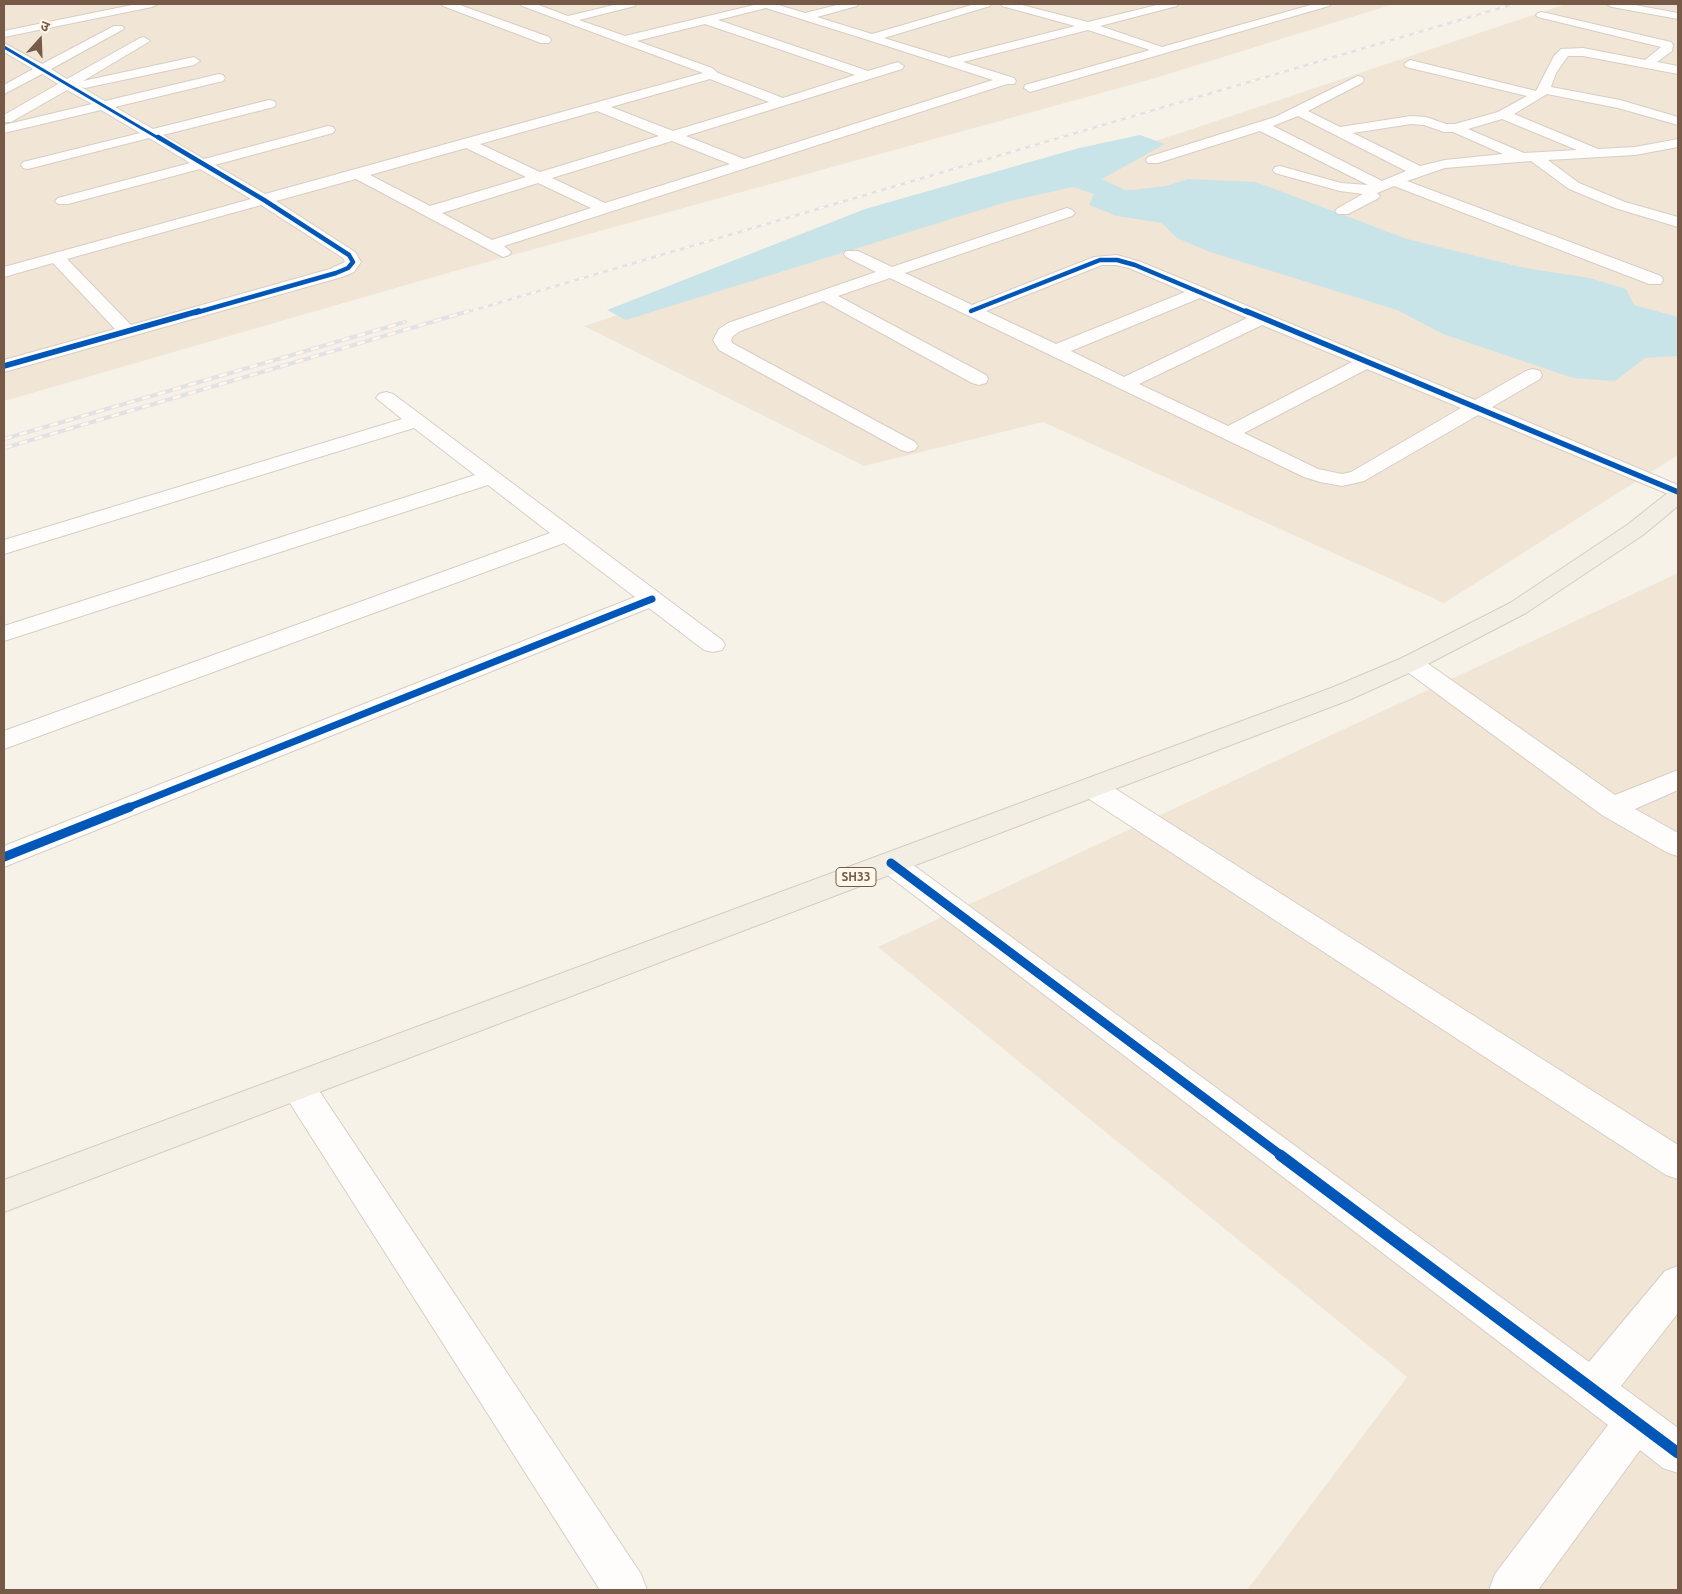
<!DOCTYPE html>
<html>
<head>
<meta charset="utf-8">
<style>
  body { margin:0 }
  #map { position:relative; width:1682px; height:1594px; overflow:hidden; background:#f7f2e8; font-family:Ubuntu,"Noto Sans Devanagari",sans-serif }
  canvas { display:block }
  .frame { position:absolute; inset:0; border:5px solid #765a47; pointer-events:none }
  .north { position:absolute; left:15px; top:15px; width:50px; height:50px; -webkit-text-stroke:4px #fff7e9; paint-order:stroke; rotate:20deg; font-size:14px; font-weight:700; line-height:20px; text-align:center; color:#765a47 }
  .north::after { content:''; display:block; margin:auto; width:18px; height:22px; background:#765a47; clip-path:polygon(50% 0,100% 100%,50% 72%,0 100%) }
</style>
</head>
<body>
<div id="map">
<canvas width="1682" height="1594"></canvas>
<div class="frame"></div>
<div class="north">उ</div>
</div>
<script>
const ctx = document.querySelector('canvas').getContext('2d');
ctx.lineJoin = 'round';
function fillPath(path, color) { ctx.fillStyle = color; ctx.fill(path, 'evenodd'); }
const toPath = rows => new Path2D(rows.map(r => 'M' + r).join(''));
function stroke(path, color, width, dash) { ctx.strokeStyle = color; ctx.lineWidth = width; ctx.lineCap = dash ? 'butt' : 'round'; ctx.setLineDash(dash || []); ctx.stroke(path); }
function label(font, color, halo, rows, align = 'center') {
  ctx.font = font + ' Ubuntu,sans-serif'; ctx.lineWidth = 4; ctx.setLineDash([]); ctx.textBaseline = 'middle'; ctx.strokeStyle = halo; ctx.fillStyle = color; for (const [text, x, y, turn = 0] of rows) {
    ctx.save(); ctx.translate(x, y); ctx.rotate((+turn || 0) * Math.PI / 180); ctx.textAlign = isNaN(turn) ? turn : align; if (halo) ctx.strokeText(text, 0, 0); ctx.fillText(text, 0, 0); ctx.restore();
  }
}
fillPath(toPath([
  [4,4,1394,4,1152,79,451,272,4,401],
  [1566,4,1678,4,1678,455,1444,603,1043,422,864,466,584,326,1183,132],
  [1678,573,1678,1590,1247,1590,1407,1377,878,947]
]), '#f1e5d5');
fillPath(toPath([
  [1140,135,1165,144,1102,179,1125,190,1133,190,1166,186,1188,179,1256,182,1407,239,1525,268,1590,278,1626,289,1634,305,1678,317,1678,356,1645,358,1615,381,1573,378,1443,334,1397,310,1210,252,1177,238,1162,223,1117,216,1089,205,1094,194,1073,187,1006,202,626,320,607,310,865,209,1079,148]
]), '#c9e4e8');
const street = toPath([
  [137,4,158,4,152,7,4,37,4,31,137,4],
  [441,4,457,4,549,37,551,40,549,43,541,43,443,6,441,4],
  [520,4,536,4,568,16,618,4,636,4,635,6,579,20,625,36,758,4,775,4,805,13,841,4,858,4,857,6,817,17,872,34,975,4,991,4,990,6,884,38,949,58,1075,26,1002,6,1001,4,1018,4,1088,22,1161,4,1178,4,1177,6,1100,26,1162,47,1314,4,1331,4,1329,6,1030,92,1024,88,1025,85,1150,50,1088,30,963,62,1014,78,1016,81,1014,84,1007,84,504,246,511,252,509,255,503,257,356,179,276,201,355,252,361,262,354,272,342,277,4,372,4,360,115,329,53,263,4,277,4,267,251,199,200,169,68,204,58,204,55,201,58,198,190,163,149,138,28,169,23,168,21,165,23,162,140,133,101,110,4,133,4,125,92,104,67,90,11,122,4,122,4,115,58,84,42,74,4,94,4,85,33,69,4,52,4,43,42,64,114,26,122,26,124,28,122,30,51,69,67,79,140,38,144,37,150,41,83,81,194,57,200,61,194,65,85,88,81,87,105,101,219,74,223,75,225,78,223,81,115,107,153,129,269,100,274,101,276,104,274,107,163,135,204,159,328,126,333,127,335,130,333,133,215,165,265,194,703,73,522,6,520,4],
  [766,8,868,40,993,80,744,159,686,136,902,69,904,66,898,62,868,71,718,20,766,8],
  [705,24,855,75,783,98,718,73,712,68,637,41,705,24],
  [710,79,769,102,673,131,611,107,710,79],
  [597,111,659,136,540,172,480,144,597,111],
  [672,141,730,164,605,203,552,178,672,141],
  [466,148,526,177,430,206,370,175,466,148],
  [538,183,591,208,492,240,442,213,538,183],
  [261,205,343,258,345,262,330,269,131,325,67,259,261,205],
  [1606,4,1629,4,1678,13,1678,19,1612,7,1606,4],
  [1542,12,1671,42,1673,45,1672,51,1657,62,1678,66,1678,74,1583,56,1568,56,1556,73,1551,87,1620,100,1678,117,1678,125,1618,108,1547,94,1514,114,1598,149,1635,147,1678,139,1678,147,1635,155,1548,160,1579,183,1625,202,1678,217,1678,227,1615,208,1569,189,1531,161,1445,168,1407,181,1661,276,1663,280,1661,284,1649,284,1394,186,1377,193,1380,196,1377,199,1348,214,1338,214,1335,211,1338,208,1363,194,1340,191,1275,173,1273,170,1275,167,1280,166,1341,183,1368,185,1260,131,1158,163,1148,163,1146,160,1148,157,1275,117,1358,76,1362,77,1364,80,1362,83,1308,111,1340,127,1411,116,1426,117,1446,124,1455,124,1498,112,1527,96,1406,67,1404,64,1410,60,1536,91,1554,56,1561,49,1583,48,1645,60,1661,47,1538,17,1536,15,1538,13,1542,12],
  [1298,116,1406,171,1382,181,1273,126,1298,116],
  [1502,119,1577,150,1524,153,1468,129,1502,119],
  [1411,124,1424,125,1444,132,1453,132,1503,154,1445,160,1420,166,1353,133,1411,124],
  [1067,208,1072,210,1075,213,1072,216,905,273,972,305,1094,257,1117,255,1141,262,1475,400,1526,371,1533,369,1540,371,1542,375,1540,379,1492,407,1678,485,1678,498,1478,415,1364,481,1342,486,1320,482,1304,477,890,278,838,296,986,375,988,379,986,383,979,385,972,383,823,301,740,331,733,336,731,340,732,343,915,442,918,446,915,450,908,452,901,450,719,350,713,340,719,329,728,323,876,272,846,257,844,254,846,251,858,251,892,267,1067,208],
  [1102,265,1116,265,1129,268,1185,292,1056,344,986,311,1102,265],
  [1200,298,1247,318,1124,377,1071,351,1200,298],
  [1262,325,1352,362,1228,426,1139,384,1262,325],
  [1367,369,1461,408,1351,472,1342,474,1318,469,1244,433,1367,369],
  [386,392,393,394,424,417,722,640,725,645,722,650,713,652,704,650,649,608,4,867,4,846,635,597,564,543,4,749,4,731,550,533,488,485,4,641,4,626,475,475,414,428,4,554,4,540,402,419,376,398,379,394,386,392],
  [1411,655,1420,658,1615,795,1678,770,1678,790,1635,809,1678,833,1678,856,1668,853,1602,815,1402,668,1399,663,1402,658,1411,655],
  [1093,779,1103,781,1678,1145,1678,1179,1666,1175,1083,795,1079,788,1083,781,1093,779],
  [891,852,901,856,1589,1362,1665,1271,1678,1266,1678,1313,1621,1386,1678,1428,1678,1473,1663,1468,1640,1450,1538,1590,1489,1590,1495,1574,1608,1425,881,870,877,863,881,856,891,852],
  [298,1073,310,1077,641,1574,647,1590,600,1590,286,1097,281,1087,286,1077,298,1073]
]);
const primary = toPath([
  [1678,490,1678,506,1643,535,1526,613,1420,668,1349,700,4,1212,4,1180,1331,688,1402,658,1510,603,1627,525,1670,491,1678,490]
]);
stroke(street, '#d6cec5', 2);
stroke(primary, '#d6ccc4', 2);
fillPath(street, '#fefdfc');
fillPath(primary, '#f2eee4');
const railFar1 = toPath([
  [464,313,1514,4]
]);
const rail = toPath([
  [4,439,405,322],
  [4,448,469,311]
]);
stroke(railFar1, '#e4e1e5', 2.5);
stroke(rail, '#e4e1e5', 4);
stroke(railFar1, '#fff7e9', 2, [5]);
stroke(rail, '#fff7e9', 2.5, [8]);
stroke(toPath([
  [4,47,160,139]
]), '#0057b8', 3);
stroke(toPath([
  [158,137,264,200,349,255,353,262,348,268,336,273,195,313],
  [971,311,1100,260,1117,260,1135,265,1249,313]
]), '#0057b8', 4.5);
stroke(toPath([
  [1246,311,1678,492],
  [4,366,199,311]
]), '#0057b8', 5.5);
stroke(toPath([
  [127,808,652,599]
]), '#0057b8', 7);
stroke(toPath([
  [4,857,130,807],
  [891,863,1282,1156]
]), '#0057b8', 9);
stroke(toPath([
  [1280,1155,1678,1453]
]), '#0057b8', 11);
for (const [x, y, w] of [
  [856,877,40]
]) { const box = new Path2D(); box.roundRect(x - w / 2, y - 9.5, w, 19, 4); ctx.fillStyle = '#fff7e9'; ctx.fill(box); stroke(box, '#765a47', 1); }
label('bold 12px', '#765a47', null, [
  ["SH33",856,877]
]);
</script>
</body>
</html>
